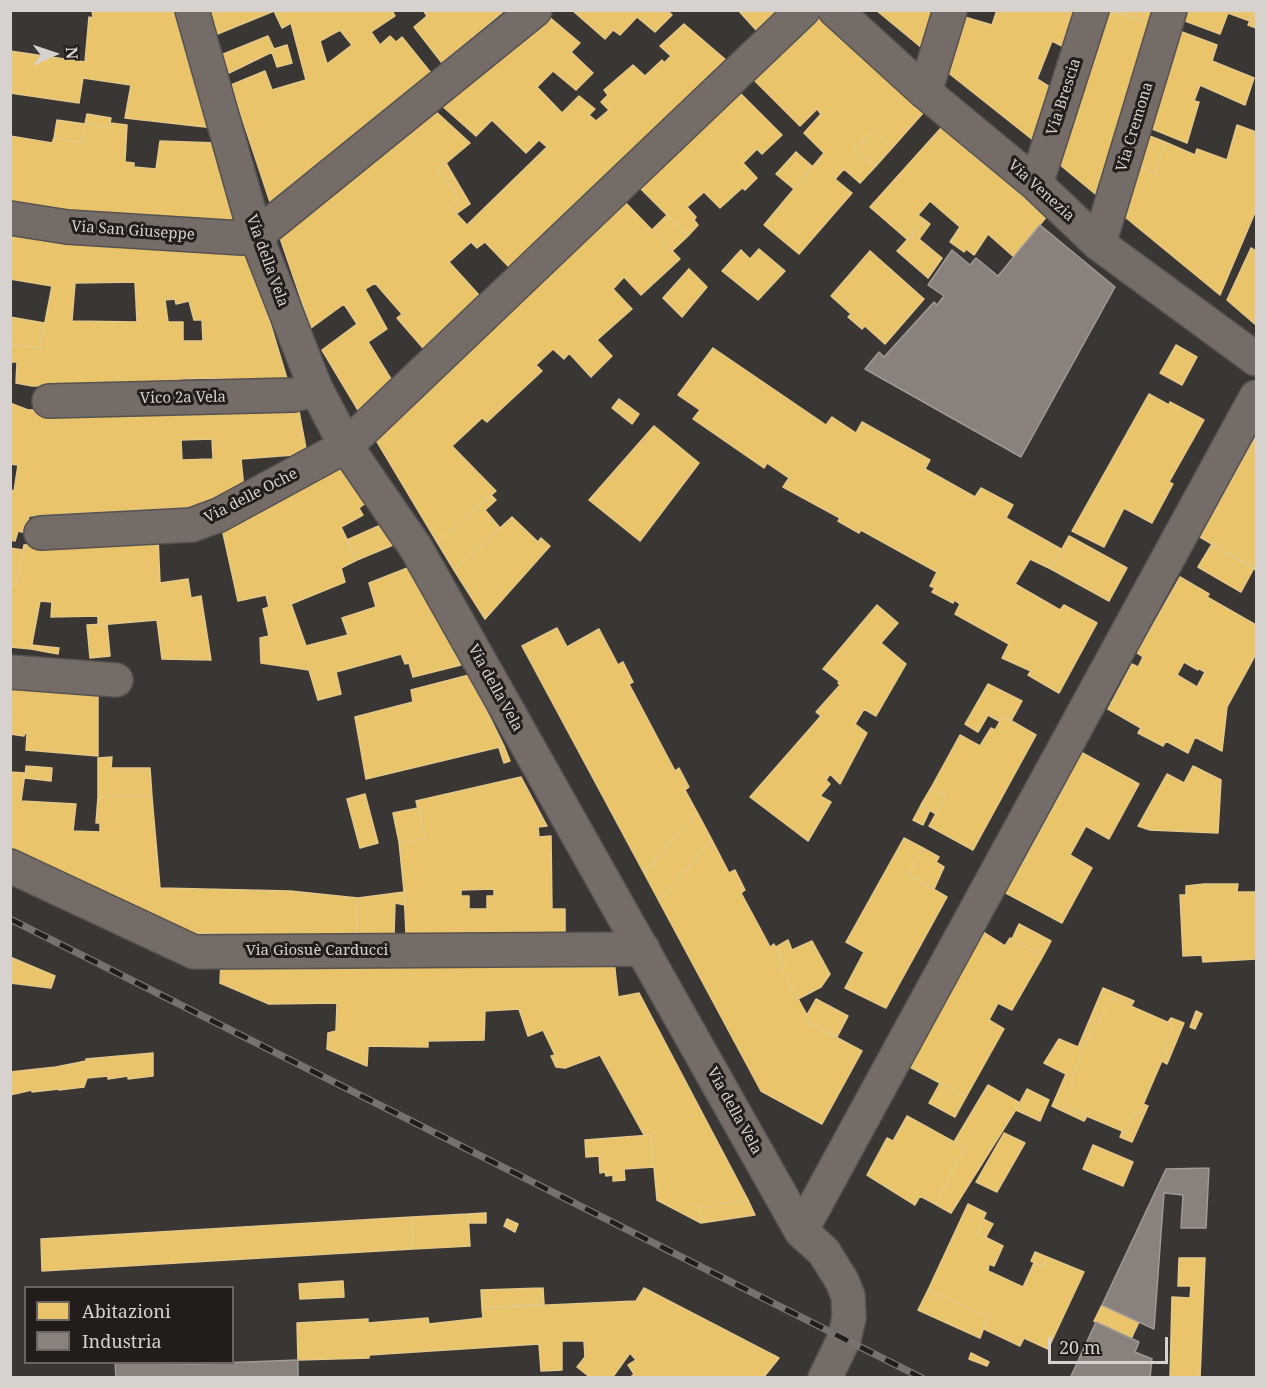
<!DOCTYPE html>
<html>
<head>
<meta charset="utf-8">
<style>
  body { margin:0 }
  #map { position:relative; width:1267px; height:1388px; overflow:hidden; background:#3a3634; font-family:"Noto Serif",serif }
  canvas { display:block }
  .frame { position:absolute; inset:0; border:12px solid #d8d2cf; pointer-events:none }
  .legend { position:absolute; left:24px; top:1286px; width:210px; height:78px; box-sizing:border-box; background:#221d1b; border:2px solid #6b6563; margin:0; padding:8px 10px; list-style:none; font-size:18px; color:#d8d2cf }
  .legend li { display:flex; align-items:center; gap:12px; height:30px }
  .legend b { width:30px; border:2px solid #6b6563 }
  .north { position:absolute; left:24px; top:24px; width:60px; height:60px; -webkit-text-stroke:4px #221d1b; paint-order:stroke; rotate:87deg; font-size:16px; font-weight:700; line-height:24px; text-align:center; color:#d8d2cf }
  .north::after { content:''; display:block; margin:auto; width:21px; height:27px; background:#d8d2cf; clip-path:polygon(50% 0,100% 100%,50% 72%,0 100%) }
  .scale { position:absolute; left:1048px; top:1337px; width:120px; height:27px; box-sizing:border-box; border:3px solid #d8d2cf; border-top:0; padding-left:8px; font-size:18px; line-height:21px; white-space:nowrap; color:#d8d2cf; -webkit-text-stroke:4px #221d1b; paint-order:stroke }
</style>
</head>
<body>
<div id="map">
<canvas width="1267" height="1388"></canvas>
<div class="frame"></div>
<ul class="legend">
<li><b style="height:16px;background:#e9c46a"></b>Abitazioni</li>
<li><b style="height:16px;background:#8a817c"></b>Industria</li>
</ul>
<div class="north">N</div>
<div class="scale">20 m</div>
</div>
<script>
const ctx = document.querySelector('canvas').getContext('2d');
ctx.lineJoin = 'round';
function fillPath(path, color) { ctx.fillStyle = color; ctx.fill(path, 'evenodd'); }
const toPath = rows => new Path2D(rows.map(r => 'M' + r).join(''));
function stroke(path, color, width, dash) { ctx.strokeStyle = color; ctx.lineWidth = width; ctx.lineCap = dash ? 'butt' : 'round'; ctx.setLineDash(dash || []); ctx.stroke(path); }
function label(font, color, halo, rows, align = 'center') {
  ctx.font = font + ' "Noto Serif",serif'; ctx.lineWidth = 6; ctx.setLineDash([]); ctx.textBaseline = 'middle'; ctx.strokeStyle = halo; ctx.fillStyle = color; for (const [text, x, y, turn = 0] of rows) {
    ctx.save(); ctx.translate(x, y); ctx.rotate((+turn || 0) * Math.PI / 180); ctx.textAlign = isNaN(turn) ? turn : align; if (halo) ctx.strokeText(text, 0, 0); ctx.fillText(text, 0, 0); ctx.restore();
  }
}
const homes = toPath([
  [92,10,179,10,214,128,125,118,131,85,83,78,79,103,10,93,10,51,85,62,89,17,93,18,92,10],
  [207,10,392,10,395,16,371,32,380,45,390,36,396,42,402,37,431,73,270,202,231,85,265,71,272,90,306,80,291,23,282,28,274,11,215,35,207,10],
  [340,30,352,45,327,64,320,41,340,30],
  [423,10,505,10,442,63,414,27,427,16,423,10],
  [572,10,667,10,672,15,655,32,637,17,620,35,613,30,605,39,572,10],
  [738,10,778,10,757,31,738,10],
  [876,10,933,10,922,48,876,10],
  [997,10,1082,10,1068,49,1052,41,1037,79,1053,89,1033,140,941,67,958,15,992,25,997,10],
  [1106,10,1143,21,1146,10,1157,10,1099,197,1053,159,1106,10],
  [1110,10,1146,10,1143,21,1110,10],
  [1179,10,1254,10,1250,21,1228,13,1220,34,1177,18,1179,10],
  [1254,10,1256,10,1256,28,1248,25,1254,10],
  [816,14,923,113,892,148,873,131,855,150,875,167,860,183,844,169,835,179,852,193,799,254,764,225,824,153,804,133,821,114,817,109,800,126,749,75,816,14],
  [548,16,580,43,571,52,593,73,576,90,553,71,537,87,562,113,579,96,595,109,589,115,596,121,609,110,601,102,608,95,604,90,633,65,645,76,662,60,664,63,671,56,660,46,684,24,726,60,509,267,485,242,477,248,471,242,449,262,479,295,423,348,397,318,402,314,375,283,365,289,387,329,368,342,391,379,358,410,322,350,357,324,344,304,311,328,279,235,433,109,470,143,439,169,459,200,450,207,467,225,547,147,539,140,526,153,492,120,476,136,440,104,548,16],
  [1174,29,1217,45,1212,61,1254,78,1245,105,1200,85,1194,101,1199,102,1187,143,1145,126,1174,29],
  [268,36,274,49,287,45,292,63,277,67,272,52,227,74,221,55,268,36],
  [736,89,782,135,762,154,757,149,743,163,757,178,745,190,742,188,720,208,704,192,687,207,696,217,694,220,698,225,688,236,636,184,736,89],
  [87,114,111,118,109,128,85,124,87,114],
  [57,120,85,124,82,143,54,138,57,120],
  [110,123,127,125,125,162,134,163,134,167,156,169,160,141,218,143,242,224,65,213,10,203,10,136,52,143,54,138,82,143,85,124,109,128,110,123],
  [1237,125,1256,132,1256,210,1220,295,1119,212,1133,163,1155,174,1165,142,1195,155,1197,149,1227,160,1237,125],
  [941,128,1047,216,1014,257,988,234,974,255,966,249,964,252,950,242,960,227,930,201,918,215,925,220,908,240,870,207,941,128],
  [873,131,892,148,875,167,855,150,873,131],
  [1142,133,1165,142,1155,174,1133,163,1142,133],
  [796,152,813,167,794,189,776,174,796,152],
  [446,163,470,204,456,214,450,207,459,200,439,169,446,163],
  [621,198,680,259,641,295,624,277,613,289,632,309,597,340,612,356,591,377,569,353,564,359,553,349,536,365,542,371,487,422,482,418,452,446,496,491,437,542,373,435,621,198],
  [667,215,688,236,672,251,652,230,667,215],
  [925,220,930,224,919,239,942,258,928,278,897,251,925,220],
  [10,225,247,246,288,382,219,384,219,378,180,379,180,385,32,386,16,383,17,362,10,362,10,344,40,348,52,286,10,279,10,225],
  [135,282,137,322,72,321,75,283,135,282],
  [175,299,176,304,189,301,194,320,202,320,203,341,183,341,183,322,168,322,165,300,175,299],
  [1251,248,1256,251,1256,325,1227,300,1251,248],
  [759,249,785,271,758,300,722,271,741,250,750,259,759,249],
  [870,251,924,299,885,344,865,326,862,329,848,317,851,314,831,296,870,251],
  [689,269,707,287,682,317,663,298,689,269],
  [10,317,44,323,40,348,10,344,10,317],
  [1176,345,1197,357,1182,385,1160,373,1176,345],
  [713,348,826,425,832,417,856,433,862,422,930,460,925,469,975,497,981,488,1013,505,1006,518,1061,549,1051,569,1030,559,1015,584,1060,610,1064,605,1097,623,1059,693,1028,675,1031,671,1002,658,1009,644,955,614,960,604,954,600,953,603,932,592,935,588,930,586,937,572,861,530,859,533,838,521,840,518,783,487,789,478,767,463,764,468,693,419,700,410,678,395,713,348],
  [1149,394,1169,405,1170,402,1204,420,1169,482,1173,484,1152,523,1124,508,1104,547,1072,531,1149,394],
  [619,399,639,414,632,424,612,408,619,399],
  [10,403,28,410,298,406,307,454,241,459,244,489,196,507,29,516,26,533,18,531,15,541,10,540,10,490,14,491,18,465,10,464,10,403],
  [212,439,213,459,182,460,181,440,212,439],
  [654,426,699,463,640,541,589,500,654,426],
  [1256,436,1256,570,1200,537,1256,436],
  [336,462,366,503,359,508,363,515,341,527,357,560,341,568,345,582,291,604,306,646,348,635,342,618,376,607,369,583,410,567,461,665,413,677,409,663,405,664,401,654,336,672,341,694,318,700,309,670,261,663,260,638,269,636,263,609,269,607,266,595,238,601,221,524,336,462],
  [491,495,496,500,485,510,500,528,454,570,437,542,491,495],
  [512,517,538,542,541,538,550,546,485,619,454,570,512,517],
  [383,524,398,543,357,560,347,540,383,524],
  [1069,536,1127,568,1109,601,1051,569,1069,536],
  [158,537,160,583,188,579,191,598,201,596,211,660,162,659,157,620,98,625,98,616,51,617,52,602,40,601,31,649,10,647,10,585,16,585,24,545,158,537],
  [1212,544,1254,568,1241,592,1198,567,1212,544],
  [10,548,23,550,16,585,10,585,10,548],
  [1180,577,1209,594,1207,597,1256,625,1256,654,1227,707,1222,751,1195,737,1188,753,1166,741,1163,746,1138,733,1141,728,1108,709,1132,664,1138,667,1143,657,1137,653,1180,577],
  [1184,662,1198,670,1198,668,1205,672,1197,687,1177,675,1184,662],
  [877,605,898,623,881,643,906,664,876,716,864,709,855,724,867,733,840,784,830,774,826,780,830,784,820,796,831,802,808,841,750,797,821,716,816,712,840,685,838,683,839,681,823,669,877,605],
  [107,624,110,656,90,658,87,625,107,624],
  [557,628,567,647,599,629,618,665,623,662,633,682,629,684,675,771,679,768,689,787,685,790,697,812,644,873,522,646,557,628],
  [31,645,59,648,58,654,31,649,31,645],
  [10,673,98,679,98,756,26,750,27,734,25,733,24,736,10,734,12,718,10,718,10,673],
  [469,675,504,746,366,779,355,717,413,702,411,690,469,675],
  [988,684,1022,701,1011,721,1003,716,999,721,988,715,978,732,965,724,988,684],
  [1003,716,1036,735,973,850,929,826,946,796,931,788,960,735,980,746,991,728,995,730,1003,716],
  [504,746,510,761,504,763,499,748,504,746],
  [1079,751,1139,784,1109,839,1086,826,1070,855,1092,868,1062,923,1004,892,1017,867,1020,868,1068,780,1064,777,1079,751],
  [112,757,111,768,150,768,152,797,98,797,98,758,112,757],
  [26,766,52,768,51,781,25,778,26,766],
  [1193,766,1221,780,1218,833,1150,830,1138,826,1167,774,1184,783,1193,766],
  [10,772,25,773,21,801,76,804,73,831,100,832,100,823,96,823,98,797,152,797,160,888,290,891,358,898,356,938,182,933,181,925,151,926,10,856,10,772],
  [521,777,547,826,538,827,539,837,551,836,552,909,565,909,565,934,406,934,404,891,399,842,425,839,416,801,521,777],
  [494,889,494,896,487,896,487,909,469,909,469,896,461,896,461,890,494,889],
  [931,788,946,796,936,814,921,805,931,788],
  [365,794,378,843,360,848,347,799,365,794],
  [921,805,930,810,923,825,913,820,921,805],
  [418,808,425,839,399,842,393,813,418,808],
  [697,812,712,840,659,901,644,873,697,812],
  [904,838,923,848,909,875,947,897,886,1008,845,988,864,952,846,942,904,838],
  [712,840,729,873,735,870,745,890,741,893,761,930,770,947,774,944,785,964,780,966,807,1015,804,1020,862,1051,822,1124,761,1091,659,901,712,840],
  [923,848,939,857,936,862,944,867,934,889,909,875,923,848],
  [1204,884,1238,884,1237,892,1256,892,1256,959,1203,962,1202,955,1183,956,1180,895,1186,895,1186,886,1204,884],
  [404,892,405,905,395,903,394,936,356,938,358,898,404,892],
  [1019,924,1051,941,1043,956,1012,939,1019,924],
  [983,932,1005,946,1010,938,1043,956,1012,1010,998,1003,989,1020,1004,1029,966,1097,908,1066,983,932],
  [788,940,792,950,812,941,830,974,821,987,798,999,780,966,785,964,776,947,788,940],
  [10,957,55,976,51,988,10,983,10,957],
  [614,960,618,997,639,993,748,1200,700,1208,701,1223,657,1200,651,1135,644,1135,600,1055,565,1068,556,1067,551,1056,555,1055,543,1030,528,1036,519,1009,485,1011,484,1040,428,1041,428,1047,368,1046,367,1066,327,1049,328,1033,336,1031,337,1003,269,1004,220,983,221,962,614,960],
  [1103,988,1134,1001,1131,1006,1110,997,1099,1022,1096,1021,1070,1081,1073,1083,1063,1106,1087,1116,1084,1121,1052,1106,1066,1074,1044,1063,1059,1039,1078,1047,1103,988],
  [1110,997,1174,1025,1164,1048,1167,1049,1139,1114,1135,1112,1127,1133,1063,1106,1073,1083,1070,1081,1096,1021,1099,1022,1110,997],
  [816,999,848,1016,837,1037,804,1020,816,999],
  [1196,1011,1202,1014,1195,1029,1190,1027,1196,1011],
  [1171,1018,1184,1023,1167,1064,1162,1061,1167,1049,1164,1048,1174,1025,1168,1022,1171,1018],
  [153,1053,153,1076,128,1079,128,1076,108,1079,108,1076,87,1078,84,1087,59,1090,59,1089,32,1092,32,1090,10,1095,10,1072,56,1067,86,1061,86,1059,153,1053],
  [940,1083,966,1097,955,1117,929,1103,940,1083],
  [988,1085,1020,1103,951,1213,935,1204,965,1148,954,1142,988,1085],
  [1027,1089,1049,1100,1040,1121,1016,1110,1027,1089],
  [1143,1104,1148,1106,1132,1142,1120,1137,1122,1132,1127,1133,1135,1112,1139,1114,1143,1104],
  [907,1116,965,1148,935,1204,920,1196,915,1205,867,1175,887,1138,893,1141,907,1116],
  [1004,1133,1025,1143,997,1192,976,1182,1004,1133],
  [651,1135,654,1167,624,1169,625,1180,613,1181,613,1175,606,1176,605,1172,600,1173,599,1156,586,1157,585,1140,651,1135],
  [1093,1145,1133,1162,1123,1186,1083,1169,1093,1145],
  [748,1200,755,1215,701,1223,700,1208,748,1200],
  [968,1204,986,1213,977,1233,1003,1246,994,1266,989,1264,988,1271,1023,1287,1034,1263,1043,1267,1047,1257,1084,1272,1048,1349,1024,1338,1020,1346,984,1329,988,1317,928,1290,968,1204],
  [486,1213,486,1223,468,1223,468,1214,486,1213],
  [468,1214,470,1246,413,1249,412,1217,468,1214],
  [412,1217,413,1249,42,1271,41,1239,412,1217],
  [507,1219,518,1224,515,1232,504,1226,507,1219],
  [983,1219,993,1224,986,1237,977,1233,983,1219],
  [1035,1252,1047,1257,1043,1267,1031,1261,1035,1252],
  [1179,1258,1205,1258,1200,1378,1170,1378,1172,1297,1190,1298,1191,1286,1178,1286,1179,1258],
  [343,1281,344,1297,300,1299,299,1284,343,1281],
  [543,1288,544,1304,482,1308,481,1290,543,1288],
  [644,1288,779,1358,763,1378,630,1378,634,1374,628,1365,636,1360,630,1353,612,1378,591,1378,577,1367,585,1357,584,1341,562,1341,562,1370,541,1371,539,1344,369,1355,369,1358,298,1360,297,1323,368,1319,368,1323,428,1318,429,1324,483,1318,482,1308,636,1301,644,1288],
  [928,1290,988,1317,980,1338,918,1310,928,1290],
  [1102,1305,1139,1322,1131,1339,1094,1321,1102,1305],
  [971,1353,989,1362,987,1366,969,1359,971,1353]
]);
fillPath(homes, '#e9c46a');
stroke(homes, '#e4c888', 1.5);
const industry = toPath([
  [1040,225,1115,287,1021,457,865,369,879,352,884,357,934,302,937,305,944,296,928,285,952,250,970,265,976,258,998,276,1040,225],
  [1209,1168,1206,1228,1181,1228,1183,1195,1164,1193,1154,1329,1102,1305,1166,1169,1209,1168],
  [1096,1322,1139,1342,1135,1352,1152,1359,1150,1378,1074,1378,1071,1376,1096,1322],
  [298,1360,298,1378,116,1378,115,1362,195,1364,298,1360]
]);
fillPath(industry, '#8a817c');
stroke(industry, '#a19995', 1.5);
const street = toPath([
  [192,10,256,236,316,389,346,446,416,548,801,1231,824,1252,842,1281,848,1296,849,1318,844,1339,825,1378],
  [835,10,925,92,1036,184,1099,244,1256,359],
  [925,92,950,10],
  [1036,184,1092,10],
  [10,218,67,227,242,238,256,236,535,10],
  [1099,244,1170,10],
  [49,401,294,395,316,389],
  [41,533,192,525,219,515,346,446,803,10],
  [10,672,116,680],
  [10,866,194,952,643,949],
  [801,1231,1256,397]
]);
stroke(street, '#565251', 36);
stroke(street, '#756c67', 33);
const rail = toPath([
  [10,919,922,1378]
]);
stroke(rail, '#78726f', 7);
stroke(rail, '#221d1b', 4.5, [14]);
label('15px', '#d8d2cf', '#221d1b', [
  ["Via Brescia",1064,97,-72],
  ["Via Cremona",1135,127,-73],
  ["Via Venezia",1041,191,42],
  ["Via San Giuseppe",133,231,4],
  ["Via della Vela",267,261,70],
  ["Vico 2a Vela",183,398,-1],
  ["Via delle Oche",251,496,-27],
  ["Via della Vela",495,688,61],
  ["Via Giosuè Carducci",317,951],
  ["Via della Vela",734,1111,61]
]);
</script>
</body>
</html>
